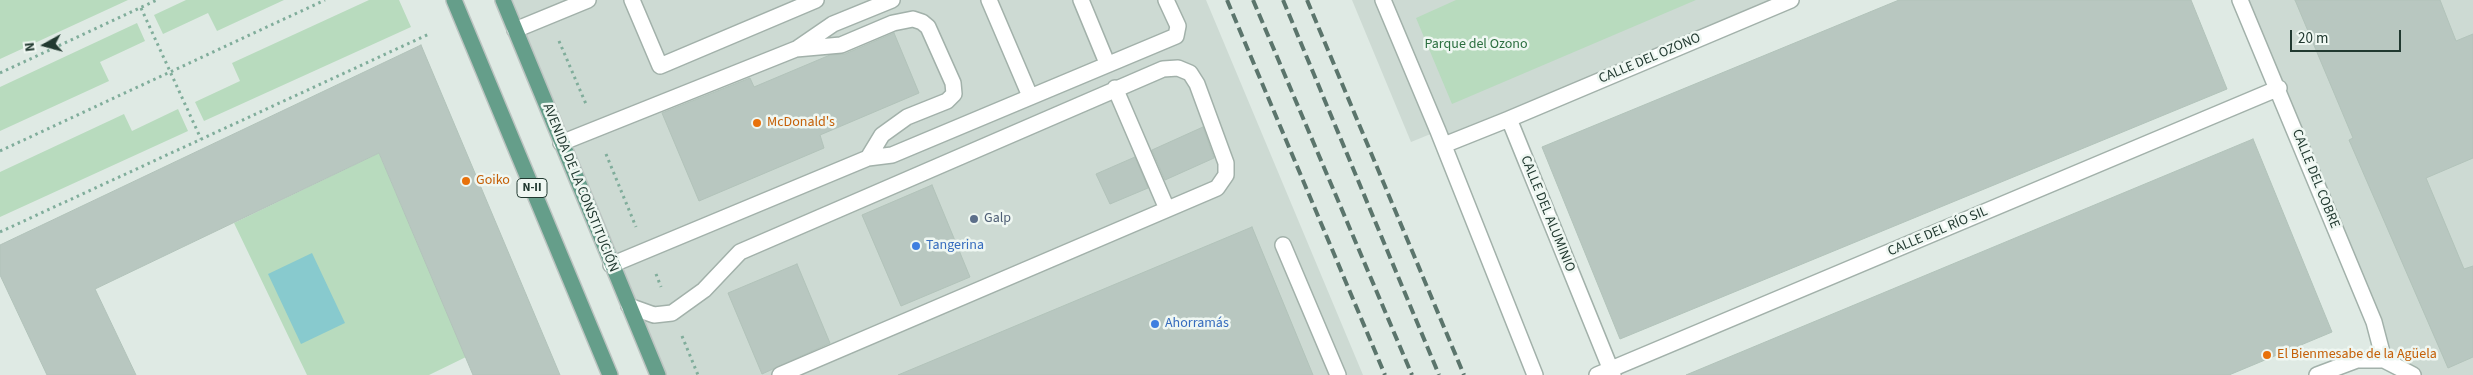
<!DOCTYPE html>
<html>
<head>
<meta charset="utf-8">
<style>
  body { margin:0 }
  #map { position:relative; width:2473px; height:375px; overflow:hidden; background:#dfeae4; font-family:"Source Sans 3",sans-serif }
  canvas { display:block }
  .north { position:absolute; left:20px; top:20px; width:50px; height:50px; -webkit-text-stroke:4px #eff7f2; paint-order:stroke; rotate:263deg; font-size:14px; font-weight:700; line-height:20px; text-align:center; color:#213930 }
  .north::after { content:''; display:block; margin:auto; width:18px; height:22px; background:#213930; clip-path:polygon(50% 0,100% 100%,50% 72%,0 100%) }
  .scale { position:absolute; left:2290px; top:30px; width:111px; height:22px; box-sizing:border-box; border:2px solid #213930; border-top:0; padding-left:6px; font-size:15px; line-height:18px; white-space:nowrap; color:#213930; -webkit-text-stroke:4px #eff7f2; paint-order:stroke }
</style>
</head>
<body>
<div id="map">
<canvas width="2473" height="375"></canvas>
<div class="north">N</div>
<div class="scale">20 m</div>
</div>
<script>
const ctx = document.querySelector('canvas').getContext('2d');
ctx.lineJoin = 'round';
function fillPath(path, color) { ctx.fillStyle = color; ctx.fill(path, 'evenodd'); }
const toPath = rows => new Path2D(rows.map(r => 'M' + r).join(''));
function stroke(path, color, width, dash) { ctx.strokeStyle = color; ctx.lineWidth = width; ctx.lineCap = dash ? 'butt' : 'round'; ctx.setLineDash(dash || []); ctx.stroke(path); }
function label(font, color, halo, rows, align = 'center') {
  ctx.font = font + ' "Source Sans 3",sans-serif'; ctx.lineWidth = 5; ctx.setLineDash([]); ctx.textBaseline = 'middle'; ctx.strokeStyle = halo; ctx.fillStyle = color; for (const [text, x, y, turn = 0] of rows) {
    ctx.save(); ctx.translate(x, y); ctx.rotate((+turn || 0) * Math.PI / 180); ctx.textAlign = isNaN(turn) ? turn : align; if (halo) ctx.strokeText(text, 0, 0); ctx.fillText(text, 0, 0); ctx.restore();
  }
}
fillPath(toPath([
  [503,0,1206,0,1363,375,658,375],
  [1352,0,1791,0,1444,145,1438,131,1411,142],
  [2240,0,2473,0,2473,375,2413,375,2384,360]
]), '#cddad3');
fillPath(toPath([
  [0,0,128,0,0,59],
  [186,0,284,0,217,31,208,13,163,34,154,15],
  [369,0,399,0,411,27,204,121,195,102,240,81,232,63],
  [1456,0,1696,0,1452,104,1416,18],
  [137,23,145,41,100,62,109,81,0,131,0,87],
  [178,109,188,131,0,217,0,172,124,114,132,131],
  [379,153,466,357,429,375,307,375,234,223]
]), '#b8dbbe');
fillPath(toPath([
  [312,253,345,323,301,344,268,274]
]), '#88cace');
const building = toPath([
  [1899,0,2191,0,2227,89,1620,339,1542,147,1899,0],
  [2295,0,2440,0,2456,41,2473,34,2473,158,2426,178,2464,269,2473,266,2473,357,2448,368,2349,140,2353,138,2295,0],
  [894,33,919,93,820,135,824,148,699,201,662,113,750,78,754,87,830,55,845,54,894,33],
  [421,45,560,375,473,375,379,153,95,289,136,375,47,375,0,275,0,245,421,45],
  [1203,127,1214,158,1165,180,1152,150,1203,127],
  [2253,139,2332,332,2229,375,1686,375,2253,139],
  [1135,157,1148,188,1110,204,1096,174,1135,157],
  [932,185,970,277,901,306,862,215,932,185],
  [1252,227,1313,375,898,375,1252,227],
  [797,264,830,343,762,374,728,293,797,264]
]);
fillPath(building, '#b8c7c0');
stroke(building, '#b2c3ba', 1);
const service = toPath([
  [632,0,660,66,816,0],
  [989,0,1030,96],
  [1081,0,1107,63],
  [515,30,588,0],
  [798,48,833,24,892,0],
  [1115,88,1167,209],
  [561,143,796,49,841,45,893,23,913,19,922,22,928,27,953,83,954,94,947,101,907,117,882,135,868,158,611,265],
  [868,158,892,155,1176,36,1178,26,1166,0],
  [1283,245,1338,375],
  [629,306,654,315,672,313,704,290,740,252,1163,69,1178,68,1190,73,1197,84,1226,163,1226,175,1217,188,780,375]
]);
const minor = toPath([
  [1383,0,1438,131,1535,375],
  [2240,0,2374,322,2384,360],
  [1509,119,1791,0],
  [1444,145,1509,119,1613,375],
  [1597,375,2279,88],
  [2317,375,2357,360,2384,360,2413,375]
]);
const primary = toPath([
  [454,0,610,375],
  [503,0,658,375]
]);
stroke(service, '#a2b1aa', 18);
stroke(minor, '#a2b1aa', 18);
stroke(primary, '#bcc4c1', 18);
stroke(toPath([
  [141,8,201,139],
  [559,41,586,104],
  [0,73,157,0],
  [0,151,325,0],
  [606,154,636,227],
  [0,232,429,34],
  [656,274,661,287],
  [682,336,698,375]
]), '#80ad9b', 3, [2.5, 4]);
stroke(service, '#fff', 15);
stroke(minor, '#fff', 15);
stroke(primary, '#659e8a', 15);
stroke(toPath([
  [1227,0,1385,375],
  [1253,0,1412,375],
  [1283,0,1439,375],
  [1307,0,1464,375]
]), '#5b756c', 4, [10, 5]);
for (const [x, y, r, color] of [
  [757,123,5,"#e8710a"],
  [466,181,5,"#e8710a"],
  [974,219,5,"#5c6f8a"],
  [916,246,5,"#3f7fe0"],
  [1155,324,5,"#3f7fe0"],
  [2267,355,5,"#e8710a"]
]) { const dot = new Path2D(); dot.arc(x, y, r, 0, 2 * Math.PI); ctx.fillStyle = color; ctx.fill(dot); stroke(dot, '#eff7f2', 2); }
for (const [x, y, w] of [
  [532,188,30]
]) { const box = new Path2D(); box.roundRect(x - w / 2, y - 9.5, w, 19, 4); ctx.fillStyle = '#eff7f2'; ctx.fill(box); stroke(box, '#213930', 1); }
label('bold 12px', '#213930', null, [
  ["N-II",532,188]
]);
label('14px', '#2c6f40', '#eff7f2', [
  ["Parque del Ozono",1476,45]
]);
label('14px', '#213930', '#eff7f2', [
  ["CALLE DEL OZONO",1650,59,-23],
  ["CALLE DEL COBRE",2315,179,68],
  ["AVENIDA DE LA CONSTITUCIÓN",580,188,68],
  ["CALLE DEL ALUMINIO",1547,214,68],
  ["CALLE DEL RÍO SIL",1938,232,-23]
]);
label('14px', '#c56008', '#eff7f2', [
  ["McDonald's",767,123],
  ["Goiko",476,181],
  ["El Bienmesabe de la Agüela",2277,355]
], 'left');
label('14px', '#4e5e75', '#eff7f2', [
  ["Galp",984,219]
], 'left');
label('14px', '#366cbe', '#eff7f2', [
  ["Tangerina",926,246],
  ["Ahorramás",1165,324]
], 'left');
</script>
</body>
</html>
